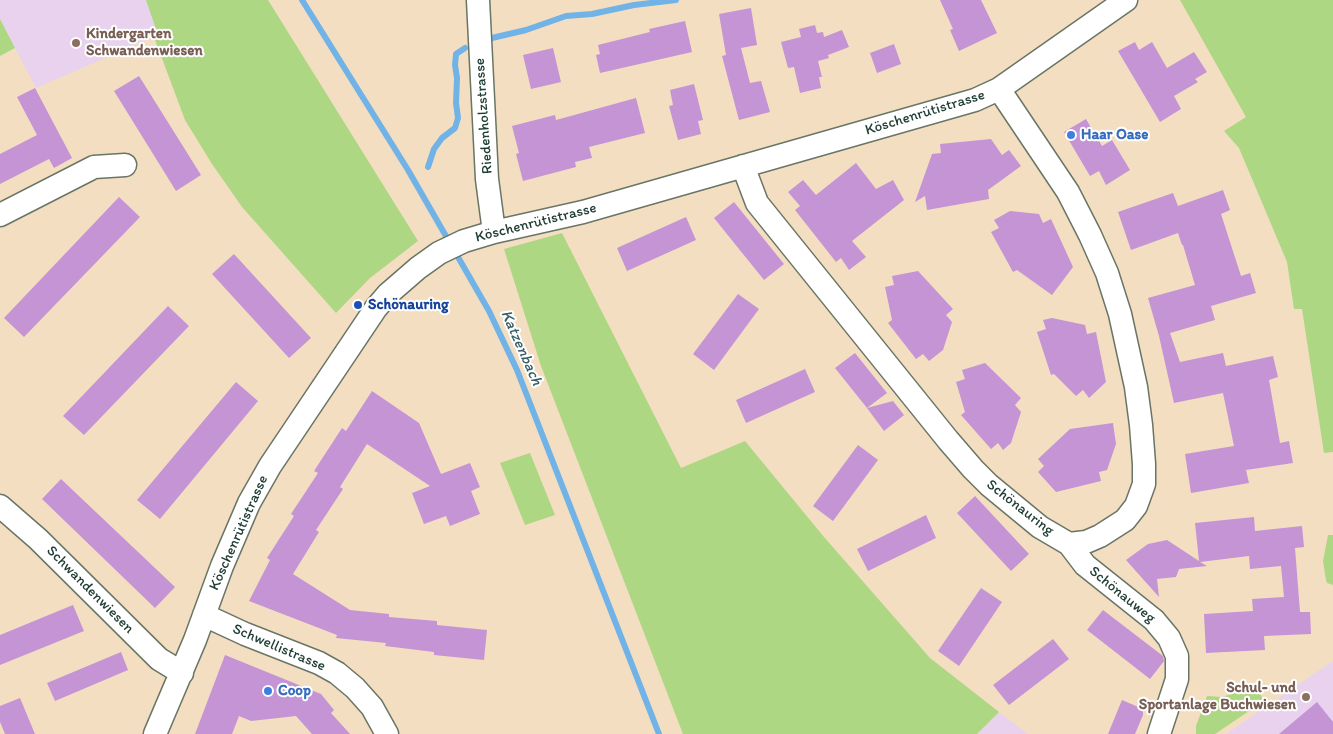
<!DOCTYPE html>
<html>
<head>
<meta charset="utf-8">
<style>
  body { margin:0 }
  canvas { display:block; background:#f3dec1 }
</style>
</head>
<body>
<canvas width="1333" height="734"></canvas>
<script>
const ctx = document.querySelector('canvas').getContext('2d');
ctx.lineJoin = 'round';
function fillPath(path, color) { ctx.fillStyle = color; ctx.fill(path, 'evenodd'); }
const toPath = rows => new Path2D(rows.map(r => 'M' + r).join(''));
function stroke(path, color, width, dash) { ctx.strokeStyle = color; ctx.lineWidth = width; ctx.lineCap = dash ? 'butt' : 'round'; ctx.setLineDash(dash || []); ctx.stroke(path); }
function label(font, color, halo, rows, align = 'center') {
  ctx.font = font + ' Itim,sans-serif'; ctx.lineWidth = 4; ctx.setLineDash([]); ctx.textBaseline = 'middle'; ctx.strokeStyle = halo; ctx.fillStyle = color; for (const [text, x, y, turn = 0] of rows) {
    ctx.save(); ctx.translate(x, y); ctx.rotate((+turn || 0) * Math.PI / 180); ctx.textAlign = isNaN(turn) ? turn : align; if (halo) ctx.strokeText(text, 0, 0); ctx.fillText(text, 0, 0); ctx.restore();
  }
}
fillPath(toPath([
  [0,0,146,0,158,35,36,88,0,19],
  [1333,661,1333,734,1226,734],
  [999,712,1028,734,977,734]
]), '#e8d2ee');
fillPath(toPath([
  [146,0,268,0,418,241,370,278,336,313,242,207,212,164,185,120,154,37,158,35],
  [1180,0,1333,0,1333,452,1324,453,1302,309,1294,309,1287,262,1239,148,1224,131,1246,117],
  [0,19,15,48,0,56],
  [562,233,681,468,745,441,824,537,930,658,999,712,977,734,683,734,541,366,504,249],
  [530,453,555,515,525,525,500,463],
  [1328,535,1333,535,1333,585,1327,583,1326,580,1323,561],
  [1256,686,1264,701,1215,734,1196,734,1196,726,1207,696,1222,697]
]), '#add783');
stroke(toPath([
  [302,0,408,170,489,311,517,370,659,734],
  [492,38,526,30,566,16,592,14,634,5,676,0],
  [428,167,434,149,442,138,455,128,458,118,456,103,457,78,455,65,456,54,465,48]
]), '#71b3e6', 6);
fillPath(toPath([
  [940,0,981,0,997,33,959,51,950,30,953,29],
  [751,8,757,45,741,48,750,83,761,81,770,112,739,120,722,56,726,55,719,14],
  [685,21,692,52,600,73,596,55,600,54,598,45,650,32,649,29],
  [815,25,817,33,823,32,824,37,842,30,849,47,828,55,829,58,818,61,822,77,819,77,821,88,800,93,794,67,788,68,781,42,801,37,799,29],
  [1135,42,1139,50,1152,42,1167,68,1194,52,1207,72,1195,79,1198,82,1174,96,1181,109,1160,122,1118,51],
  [894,44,901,64,877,73,870,53],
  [553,48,561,82,531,89,523,55],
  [139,76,201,175,176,191,114,91],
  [694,84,703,120,698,121,701,134,678,140,669,106,673,105,670,90],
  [35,88,72,158,54,168,49,159,0,184,0,154,37,135,17,97],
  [636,98,645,133,589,147,592,158,575,162,576,167,523,181,516,154,519,153,512,126,555,115,556,120],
  [1086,119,1102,146,1112,140,1130,170,1106,185,1099,171,1090,176,1064,132],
  [991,139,1002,155,1009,150,1021,166,988,190,989,199,927,210,925,196,915,202,932,154,941,153,940,144],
  [856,163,876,189,893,180,904,200,852,241,866,257,849,270,841,258,836,262,795,210,800,206,788,192,803,180,816,195],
  [1223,190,1230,210,1221,214,1241,276,1250,273,1256,293,1211,306,1215,320,1163,335,1170,333,1180,362,1223,353,1226,366,1273,356,1278,377,1269,380,1280,443,1289,441,1293,463,1246,470,1249,483,1191,493,1185,454,1234,446,1223,393,1174,403,1159,336,1148,298,1195,285,1183,245,1182,245,1178,233,1131,250,1118,212,1173,193,1178,206],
  [119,197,140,217,24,337,4,318],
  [734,202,784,264,764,280,714,218],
  [1010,211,1039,214,1043,223,1051,219,1073,267,1052,295,1017,270,1013,272,991,232,999,228,994,220],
  [686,217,696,240,627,271,617,248],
  [234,254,311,338,289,358,212,274],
  [918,271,953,309,946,315,952,322,943,350,929,361,923,354,916,359,888,323,892,320,885,287,894,285,892,276],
  [738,294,759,309,714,370,693,354],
  [168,306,189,326,84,435,63,416],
  [1052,318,1085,325,1087,334,1096,332,1106,382,1089,398,1083,390,1076,396,1054,374,1051,375,1037,332,1046,329,1043,320],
  [855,353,887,393,867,408,835,368],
  [985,363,1021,398,1015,405,1021,412,1011,443,1003,450,998,443,991,449,961,415,965,412,956,382,965,379,962,370],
  [805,369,815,392,746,423,736,400],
  [236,382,258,401,160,519,137,500],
  [372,391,419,423,441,474,470,463,480,487,471,491,480,514,450,526,446,516,424,524,412,493,430,486,367,444,340,487,343,489,316,530,319,532,293,574,350,610,389,614,389,617,437,621,437,625,487,630,484,660,434,655,434,652,385,646,386,643,336,638,337,635,249,601,270,560,267,558,294,516,291,514,318,473,314,471,342,428,346,431],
  [893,401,904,415,884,431,867,408],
  [1113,423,1116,444,1107,470,1099,472,1101,481,1056,492,1038,472,1044,466,1038,459,1070,429],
  [858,445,878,460,833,521,813,506],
  [61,479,175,587,155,608,42,499],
  [975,496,1029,554,1011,571,957,513],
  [926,515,936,538,868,571,857,549],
  [1254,517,1255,531,1302,526,1304,547,1295,548,1300,612,1310,612,1311,634,1264,636,1265,650,1206,653,1204,614,1253,611,1252,599,1284,597,1281,566,1250,569,1249,556,1200,562,1207,566,1179,569,1176,577,1157,579,1159,597,1126,560,1148,544,1167,540,1199,561,1195,523],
  [981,588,1002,602,959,666,938,651],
  [73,605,84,631,0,665,0,635],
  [1103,610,1163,656,1164,661,1150,679,1087,630],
  [1053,639,1069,659,1009,705,993,685],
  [121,652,128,670,55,701,47,683],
  [225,655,321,694,334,710,331,713,350,734,312,734,296,716,251,721,239,716,232,734,195,734],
  [20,698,35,734,5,734,0,722,0,706],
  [1122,700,1143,709,1143,715,1135,734,1108,734],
  [1317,702,1333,722,1333,734,1279,734]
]), '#c494d5');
const minor = toPath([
  [478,0,487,179,494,232],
  [743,166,757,203,948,440,973,469,989,485,1040,527,1069,544,1086,542,1100,536,1125,520,1136,506,1144,484,1144,464,1141,425,1136,387,1120,314,1107,273,1090,235,1068,192,999,89],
  [0,215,94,167,125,165],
  [0,506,38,539,159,659,182,673],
  [1069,544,1085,565,1154,620,1169,638,1177,656,1177,679,1159,734],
  [204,615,245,634,319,663,337,673,355,688,372,707,387,734],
  [155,734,195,640,222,566,249,503,270,466,376,308,388,294,418,268,439,253,464,241,494,232,583,212,975,100,999,89,1126,0]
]);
stroke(minor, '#697565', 25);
stroke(minor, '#fff', 22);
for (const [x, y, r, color] of [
  [76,43,5,"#8d6e63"],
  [1071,135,5,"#3f7fe0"],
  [358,305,5,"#1a4fb4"],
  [268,691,5,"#3f7fe0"],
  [1306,697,5,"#8d6e63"]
]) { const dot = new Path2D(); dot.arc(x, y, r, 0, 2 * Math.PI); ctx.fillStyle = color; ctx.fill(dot); stroke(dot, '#fff', 2); }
label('bold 15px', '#785e54', '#fff', [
  ["Kindergarten",86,34],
  ["Schwandenwiesen",86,51],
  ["Schul- und",1296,688,"right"],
  ["Sportanlage Buchwiesen",1296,705,"right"]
], 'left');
label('15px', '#1f3d34', '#fff', [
  ["Köschenrütistrasse",925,113,-17],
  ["Riedenholzstrasse",484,116,-94],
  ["Köschenrütistrasse",536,223,-14],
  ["Schönauring",1020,508,38],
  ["Köschenrütistrasse",239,533,-66],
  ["Schwandenwiesen",90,590,45],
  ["Schönauweg",1122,595,39],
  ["Schwellistrasse",279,648,23]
]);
label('bold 15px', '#366cbe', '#fff', [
  ["Haar Oase",1081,135],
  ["Coop",278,691]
], 'left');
label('bold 15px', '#164399', '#fff', [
  ["Schönauring",368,305]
], 'left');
label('italic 16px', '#386069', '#fff', [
  ["Katzenbach",521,348,66]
]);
</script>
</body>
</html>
